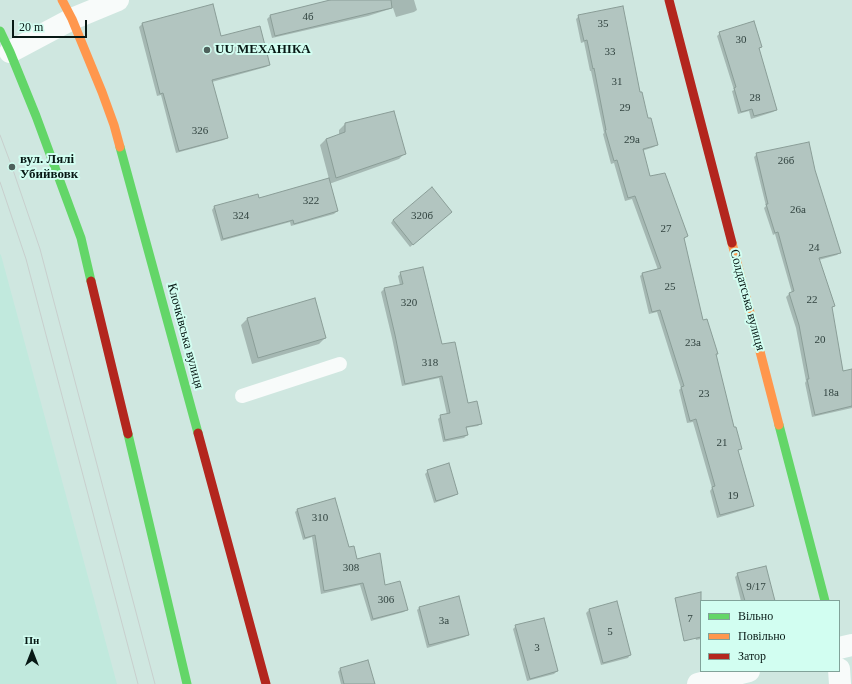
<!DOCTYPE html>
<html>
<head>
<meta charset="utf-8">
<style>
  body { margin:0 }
  #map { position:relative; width:852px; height:684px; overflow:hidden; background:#cfe7e0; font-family:Georgia,serif }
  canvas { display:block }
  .legend { position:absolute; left:700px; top:600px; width:140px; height:72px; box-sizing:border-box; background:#d2fef1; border:1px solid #81a299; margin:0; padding:5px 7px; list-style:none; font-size:12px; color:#081915 }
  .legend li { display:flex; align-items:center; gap:8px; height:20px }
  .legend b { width:20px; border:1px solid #81a299 }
  .north { position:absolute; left:12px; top:632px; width:40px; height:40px; -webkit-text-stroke:3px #d2fef1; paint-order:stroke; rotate:0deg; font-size:11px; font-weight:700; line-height:16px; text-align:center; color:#081915 }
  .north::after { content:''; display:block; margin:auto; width:14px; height:18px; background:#081915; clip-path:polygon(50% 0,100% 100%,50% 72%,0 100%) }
  .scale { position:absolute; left:12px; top:20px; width:75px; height:18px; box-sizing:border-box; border:2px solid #081915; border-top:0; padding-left:5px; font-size:12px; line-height:14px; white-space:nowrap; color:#081915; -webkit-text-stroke:3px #d2fef1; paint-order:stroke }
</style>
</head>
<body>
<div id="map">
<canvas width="852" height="684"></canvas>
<ul class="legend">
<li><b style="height:5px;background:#63d668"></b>Вільно</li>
<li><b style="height:5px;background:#ff974d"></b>Повільно</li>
<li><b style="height:5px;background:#b3261e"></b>Затор</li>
</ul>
<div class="north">Пн</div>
<div class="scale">20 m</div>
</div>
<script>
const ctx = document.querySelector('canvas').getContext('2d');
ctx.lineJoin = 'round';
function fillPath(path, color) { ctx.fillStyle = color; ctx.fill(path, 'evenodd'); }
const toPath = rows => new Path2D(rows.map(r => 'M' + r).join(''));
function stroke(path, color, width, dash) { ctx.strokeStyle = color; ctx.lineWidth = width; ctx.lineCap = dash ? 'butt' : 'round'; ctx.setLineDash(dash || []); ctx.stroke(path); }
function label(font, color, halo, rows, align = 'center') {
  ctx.font = font + ' Georgia,serif'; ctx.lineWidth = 4; ctx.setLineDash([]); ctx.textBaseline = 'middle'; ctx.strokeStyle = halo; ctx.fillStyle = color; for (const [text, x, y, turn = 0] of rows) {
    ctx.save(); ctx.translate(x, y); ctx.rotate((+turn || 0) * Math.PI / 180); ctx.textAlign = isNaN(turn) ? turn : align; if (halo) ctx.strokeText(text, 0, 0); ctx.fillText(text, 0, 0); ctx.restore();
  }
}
fillPath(toPath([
  [0,254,1,255,117,684,0,684]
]), '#c1e9dd');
fillPath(toPath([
  [335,0,414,0,417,10,414,12,396,17,393,8,368,16,272,38,267,19,270,16],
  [212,6,220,37,269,65,266,67,212,82,227,137,224,140,176,153,161,95,157,96,139,27,142,24],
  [579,16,640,93,647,120,657,144,654,147,642,151,649,177,687,236,684,239,702,322,717,353,715,355,733,429,741,448,737,451,753,505,750,508,717,518,710,491,712,488,693,422,687,423,679,390,681,388,657,312,649,314,640,276,643,273,658,270,632,199,625,201,614,163,611,164,603,134,604,133,591,71,590,71,584,42,581,43,576,19],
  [720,33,761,47,758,50,776,110,773,112,751,119,749,111,738,114,732,91,734,90,717,36],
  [345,124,405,153,399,159,329,184,337,211,334,214,291,226,290,222,221,241,212,210,214,207,259,199,329,179,320,145,326,139,339,135,339,130],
  [757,154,814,170,840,252,837,255,819,260,834,306,831,309,843,372,852,384,852,408,812,417,805,383,806,381,796,328,786,297,789,294,792,293,775,234,773,235,764,208,766,206,754,157],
  [448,215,410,247,391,223,393,220],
  [401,273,441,346,468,404,481,423,478,426,465,428,467,435,464,438,443,442,438,419,441,416,447,415,439,378,402,386,392,338,381,292,384,289,400,285,398,276],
  [314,299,325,338,319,344,252,364,241,325,247,319],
  [428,471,457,493,454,496,434,503,425,474],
  [298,509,356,560,384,586,407,609,404,612,371,621,360,585,321,594,312,537,303,540,295,512],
  [738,574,774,601,741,601,735,577],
  [616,602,630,655,628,658,601,665,586,613,589,610],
  [419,608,468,634,465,637,427,648,417,610],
  [701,609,701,639,696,640,689,614],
  [516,626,557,671,554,674,527,681,513,629],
  [340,669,374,684,341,684,338,672]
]), '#0003');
const building = toPath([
  [330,0,391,0,392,8,275,36,270,15,330,0],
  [213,4,221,36,260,26,270,65,212,80,228,138,179,151,163,93,160,94,142,23,213,4],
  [623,6,640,92,642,92,648,118,651,118,658,145,643,149,650,176,665,173,688,236,684,238,703,320,707,319,718,354,716,354,734,427,736,427,742,449,738,450,754,506,720,515,712,487,715,486,696,419,690,421,681,387,684,386,660,310,652,312,642,273,661,268,635,196,628,198,617,160,614,161,605,130,606,130,594,68,593,69,587,40,584,41,578,15,623,6],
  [754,21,762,47,759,48,777,110,754,116,752,109,741,112,734,88,736,87,719,32,754,21],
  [394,111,406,154,336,178,326,139,345,132,345,123,394,111],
  [809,142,815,170,841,253,819,258,835,306,832,307,843,371,852,369,852,406,815,415,807,379,809,379,799,325,789,293,794,291,778,232,775,233,766,204,768,204,756,153,809,142],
  [329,178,338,211,294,224,293,220,223,239,214,206,258,194,259,198,329,178],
  [432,187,452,212,413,245,393,220,432,187],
  [423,267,442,344,455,342,468,403,477,401,482,424,466,427,468,435,445,440,440,415,450,413,442,376,405,384,395,335,384,288,403,284,400,272,423,267],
  [315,298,326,338,258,358,247,318,315,298],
  [449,463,458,494,436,501,427,470,449,463],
  [335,498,349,547,354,546,357,559,380,553,385,585,400,581,408,610,373,619,363,583,324,591,315,535,305,538,297,509,335,498],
  [766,566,775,601,745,601,737,573,766,566],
  [701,592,701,637,684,641,675,598,701,592],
  [459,596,469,635,429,645,419,607,459,596],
  [617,601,631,655,603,663,589,609,617,601],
  [544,618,558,671,530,679,515,625,544,618],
  [368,660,375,684,344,684,340,668,368,660]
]);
fillPath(building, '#b2c5c0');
stroke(building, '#8a9d97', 1);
stroke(toPath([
  [242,396,340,364]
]), '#f8fbfa', 14);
stroke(toPath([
  [10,52,72,19,113,2,118,0],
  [839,648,852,645],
  [839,669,840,684],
  [698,684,749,671]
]), '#f8fbfa', 22);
stroke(toPath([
  [0,31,10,52,36,116,81,238,91,281],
  [120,147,198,433],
  [779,425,825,601],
  [128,434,187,684]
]), '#63d668', 9);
stroke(toPath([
  [62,0,72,19,102,92,114,125,120,147],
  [732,243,779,425]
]), '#ff974d', 9);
stroke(toPath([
  [669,0,732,243],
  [91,281,128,434],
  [198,433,266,684]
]), '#b3261e', 9);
stroke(toPath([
  [0,135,12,167,40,249,155,684],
  [0,182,26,259,138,684]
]), '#c8cfcd', 1);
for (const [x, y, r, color] of [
  [207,50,4,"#4e615c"],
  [12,167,4,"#4e615c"]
]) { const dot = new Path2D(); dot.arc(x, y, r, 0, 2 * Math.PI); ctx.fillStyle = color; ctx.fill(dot); stroke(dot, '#d2fef1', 1.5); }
label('11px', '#324440', null, [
  ["4б",308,17],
  ["35",603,24],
  ["30",741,40],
  ["33",610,52],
  ["31",617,82],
  ["28",755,98],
  ["29",625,108],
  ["326",200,131],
  ["29а",632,140],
  ["26б",786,161],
  ["322",311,201],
  ["26а",798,210],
  ["324",241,216],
  ["320б",422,216],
  ["27",666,229],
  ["24",814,248],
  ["25",670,287],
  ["22",812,300],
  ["320",409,303],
  ["20",820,340],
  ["23а",693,343],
  ["318",430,363],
  ["18а",831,393],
  ["23",704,394],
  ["21",722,443],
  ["19",733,496],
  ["310",320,518],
  ["308",351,568],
  ["9/17",756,587],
  ["306",386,600],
  ["7",690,619],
  ["3а",444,621],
  ["5",610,632],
  ["3",537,648]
]);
label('bold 13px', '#081915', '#d2fef1', [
  ["UU МЕХАНІКА",215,50],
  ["вул. Лялі",20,160],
  ["Убийвовк",20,175]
], 'left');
label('13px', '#081915', '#d2fef1', [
  ["Солдатська вулиця",747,300,75],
  ["Клочківська вулиця",185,336,75]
]);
</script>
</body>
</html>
